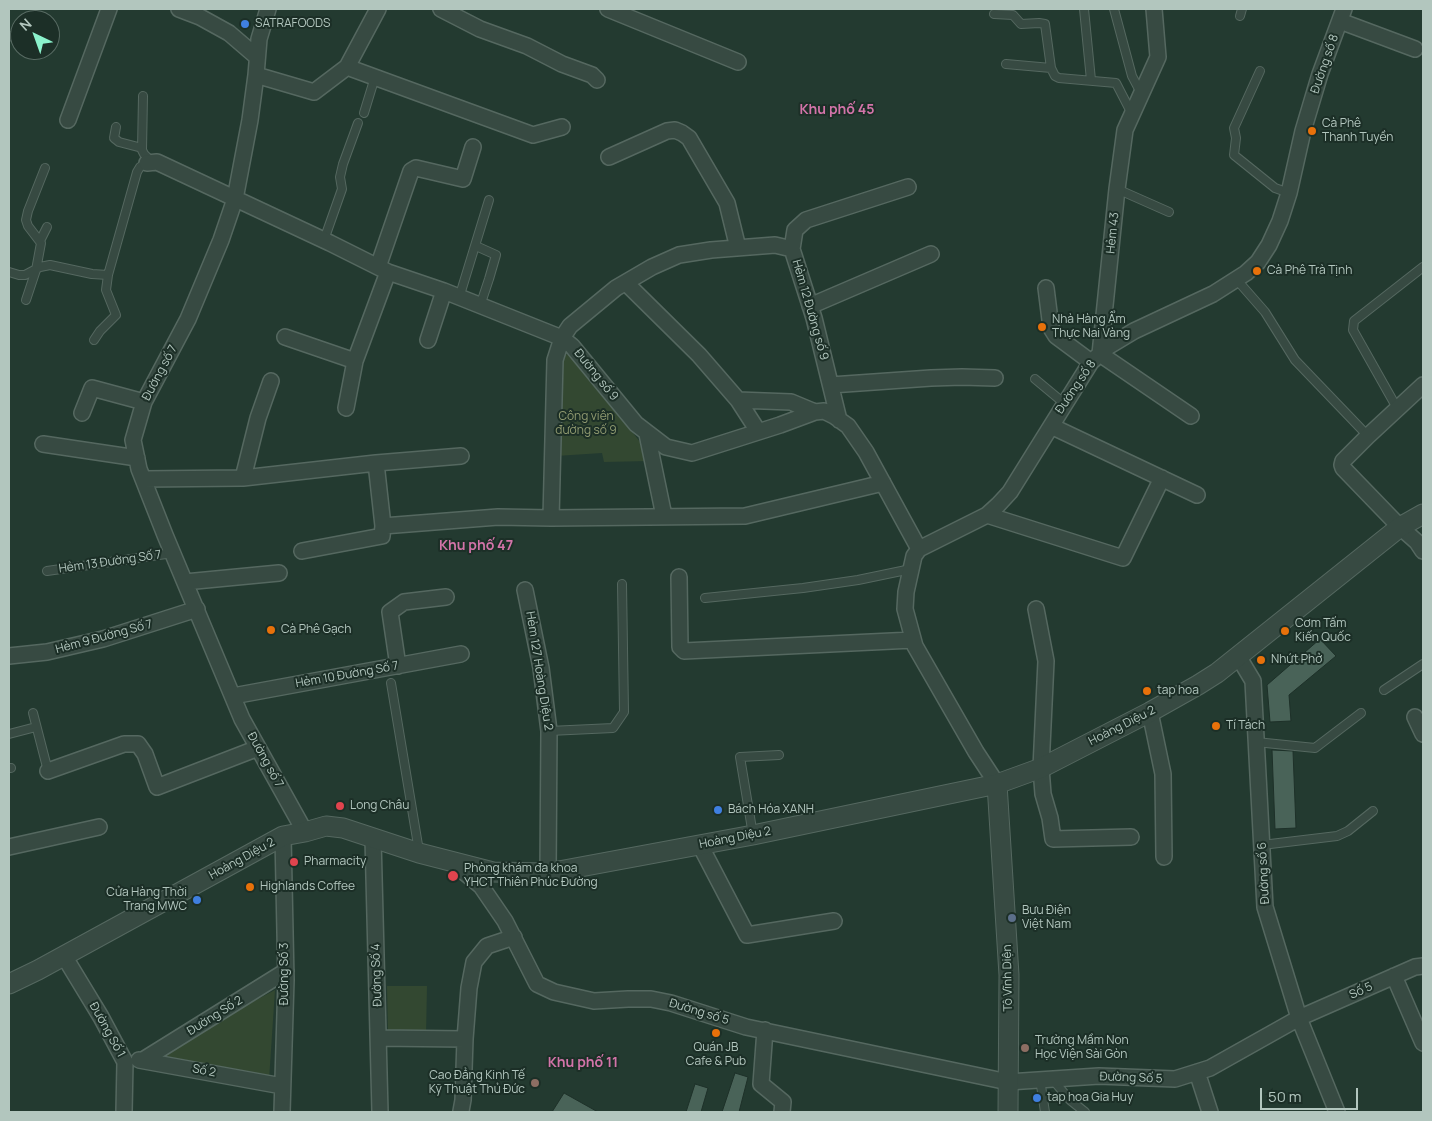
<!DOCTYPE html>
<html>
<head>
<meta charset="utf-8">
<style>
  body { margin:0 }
  #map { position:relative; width:1432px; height:1121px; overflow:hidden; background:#233a30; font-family:Manrope,sans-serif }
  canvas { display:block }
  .frame { position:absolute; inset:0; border:10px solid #b2c6be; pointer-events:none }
  .north { position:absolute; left:10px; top:10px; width:50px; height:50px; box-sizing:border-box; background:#1c2f27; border:1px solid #586b63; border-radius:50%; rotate:318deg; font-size:14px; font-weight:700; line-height:20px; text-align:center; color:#b2c6be }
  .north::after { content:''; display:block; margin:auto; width:18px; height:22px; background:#8bf2cc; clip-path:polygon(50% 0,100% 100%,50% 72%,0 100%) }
  .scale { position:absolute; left:1260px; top:1088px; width:98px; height:22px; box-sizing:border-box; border:2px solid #b2c6be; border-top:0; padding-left:6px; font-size:15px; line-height:18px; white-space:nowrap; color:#b2c6be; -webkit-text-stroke:4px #1c2f27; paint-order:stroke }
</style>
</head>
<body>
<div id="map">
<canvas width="1432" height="1121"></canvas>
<div class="frame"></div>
<div class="north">N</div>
<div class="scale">50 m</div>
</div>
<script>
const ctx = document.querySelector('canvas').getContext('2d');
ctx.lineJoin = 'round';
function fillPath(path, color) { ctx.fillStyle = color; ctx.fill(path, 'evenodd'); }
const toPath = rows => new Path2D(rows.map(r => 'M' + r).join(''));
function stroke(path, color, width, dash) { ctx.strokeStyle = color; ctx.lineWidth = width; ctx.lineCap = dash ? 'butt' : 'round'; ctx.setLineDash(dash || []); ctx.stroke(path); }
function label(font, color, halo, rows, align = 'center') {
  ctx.font = font + ' Manrope,sans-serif'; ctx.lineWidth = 4; ctx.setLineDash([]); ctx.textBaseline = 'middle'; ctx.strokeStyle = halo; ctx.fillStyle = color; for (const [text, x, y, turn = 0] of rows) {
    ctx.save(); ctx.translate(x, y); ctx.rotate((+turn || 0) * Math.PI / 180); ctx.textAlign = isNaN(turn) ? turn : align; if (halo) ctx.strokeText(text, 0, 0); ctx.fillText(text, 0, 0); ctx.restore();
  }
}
fillPath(toPath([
  [563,354,570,355,641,443,649,461,604,462,602,453,556,456,557,361],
  [387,986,427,986,426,1035,388,1033],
  [275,990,269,1080,143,1060]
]), '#334831');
const building = toPath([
  [1320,639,1336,656,1289,695,1291,721,1270,722,1267,685,1320,639],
  [1272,750,1293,751,1296,828,1275,829,1272,750],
  [735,1073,748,1077,739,1112,722,1112,735,1073],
  [695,1084,708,1088,701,1112,686,1112,695,1084],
  [564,1093,598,1112,552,1112,564,1093]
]);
fillPath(building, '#496358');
stroke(building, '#1e3129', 1);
const service = toPath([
  [1084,9,1091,80],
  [1114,9,1132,76,1141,93],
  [994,14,1013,15,1021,24,1039,23,1045,24,1051,68],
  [1240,16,1242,9],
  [9,36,20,38],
  [1006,64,1051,68,1055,76,1059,78,1116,83,1132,114],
  [1260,71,1234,128,1236,138,1234,155,1275,188,1289,193],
  [143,96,142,150,144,154,151,161],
  [364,113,375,77],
  [116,127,114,138,119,142,142,148],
  [1117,189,1169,212],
  [324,240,342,189,340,177,343,164,358,123],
  [40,241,47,227],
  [476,246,496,255,489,279,480,306],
  [9,272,19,275,25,275,40,267,50,265,92,274,108,275],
  [1237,280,1265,312,1295,360,1368,436],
  [459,298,489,200],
  [26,300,36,270,41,243,28,226,26,220,28,211,45,168],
  [94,340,100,331,116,315,106,290,108,275,137,172,140,167,147,163],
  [1035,379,1065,404],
  [1397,408,1353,330,1354,321,1423,267],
  [47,571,173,553],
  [705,598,803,588,858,580,911,569],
  [391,683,419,851],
  [1384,690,1423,664],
  [33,713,48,771],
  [549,731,613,728,624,712,622,584],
  [9,734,36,727],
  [1256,742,1315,748,1361,713],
  [9,768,11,768],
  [753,835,740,757,779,755],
  [1262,845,1337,836,1348,831,1373,811],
  [1040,1079,1045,1112],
  [1053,1080,1070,1100,1085,1112]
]);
const minor = toPath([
  [179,9,200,17,229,33,257,57],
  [268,9,259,39,256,75,250,120,235,199,221,240,188,319,144,402,133,440,139,469,165,535,242,719,305,832],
  [441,9,480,29,527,46,562,64,592,75,597,80],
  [608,9,738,62],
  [1154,9,1158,57,1125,130,1117,189,1100,354,1191,416],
  [1340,21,1415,49],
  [347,67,378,9],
  [256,75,314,92,347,67,533,135,562,127],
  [68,120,109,9],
  [609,157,667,131,675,130,682,133,689,138,727,203,738,248],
  [147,163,157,162,330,243,388,272,444,291,562,338,572,346,636,424,666,447,692,453,780,425,815,412,824,411,834,416,848,426,866,452,919,549],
  [792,249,795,230,806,220,908,187],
  [378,267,411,171,416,168,463,179,473,147],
  [626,283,699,355,738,400,758,431],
  [1046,288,1051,328,1056,336,1091,362],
  [810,306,931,254],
  [285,337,355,361],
  [428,340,444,291],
  [831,385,931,378,962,377,995,378],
  [1423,385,1368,436,1343,461,1342,465,1343,468,1400,527,1417,542,1423,551],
  [738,400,791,402,815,412],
  [346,408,355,361,388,272],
  [82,413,92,388,144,402],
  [1051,426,1197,495],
  [647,434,664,516],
  [43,444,137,458],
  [243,478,258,418,271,381],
  [143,479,243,478,376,463,461,456],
  [987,515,1123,558,1162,478],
  [551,518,555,360,562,338,570,326,616,288,652,267,679,255,711,250,775,245,792,249,814,318,839,420],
  [383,526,498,517,551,518,745,516,883,483],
  [302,551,382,536,383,526,376,463],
  [679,577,680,647,684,651,913,640],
  [185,582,279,573],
  [525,590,541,668,549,731,548,873],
  [1036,609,1046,661,1041,768,1043,794,1050,818,1053,839,1131,837],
  [9,656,47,652,103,639,197,609],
  [1238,656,1253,681,1265,907,1299,1018,1337,1112],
  [398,666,390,612,404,602,446,597],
  [233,696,461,654],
  [1150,712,1163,774,1164,857],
  [1415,717,1423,734],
  [48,771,124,744,138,744,145,754,157,787,258,748],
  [997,784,976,752,915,646,905,609,906,592,914,556,919,549,987,515,998,505,1010,492,1091,362,1109,346,1134,331,1213,294,1246,273,1258,262,1269,245,1280,221,1289,193,1303,131,1320,74,1344,9],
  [373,838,380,1112],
  [700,845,747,935,834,921],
  [9,847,99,827],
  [453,863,481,886,505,921,537,984,554,992,594,1001,628,999,651,999,671,1003,746,1027,1008,1082,1099,1076,1175,1079,1210,1068,1299,1018,1415,967,1423,966],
  [64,956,101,1017,125,1062,124,1112],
  [1394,976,1423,1043],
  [765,1030,761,1084,783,1102,782,1112],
  [379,1038,465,1039,469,988,474,962,487,946,514,937],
  [139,1060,282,1086],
  [143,1060,286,971],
  [1197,1072,1210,1112],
  [461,1111,463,1100,465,1039],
  [282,1112,286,980,283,836]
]);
const tertiary = toPath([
  [997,784,1009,975,1008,1112],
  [9,984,38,970,283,836,305,832,326,826,343,828,419,853,493,872,548,873,753,835,997,784,1041,768,1150,712,1198,685,1217,673,1400,527,1423,514]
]);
stroke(service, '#556860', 10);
stroke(minor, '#556860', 18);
stroke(tertiary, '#556860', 21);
stroke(service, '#374a42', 8);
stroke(minor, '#374a42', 15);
stroke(tertiary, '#374a42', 19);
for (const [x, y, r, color] of [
  [245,24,5,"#3f7fe0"],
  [1312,131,5,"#e8710a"],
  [1257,271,5,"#e8710a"],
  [1042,327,5,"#e8710a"],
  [271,630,5,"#e8710a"],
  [1285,631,5,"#e8710a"],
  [1261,660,5,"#e8710a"],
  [1147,691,5,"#e8710a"],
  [1216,726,5,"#e8710a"],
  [340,806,5,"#e0444e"],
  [718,810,5,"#3f7fe0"],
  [294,862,5,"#e0444e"],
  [453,876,6,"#e0444e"],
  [250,887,5,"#e8710a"],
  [197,900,5,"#3f7fe0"],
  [1012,918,5,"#5c6f8a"],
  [716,1033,5,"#e8710a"],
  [1025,1048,5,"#8d6e63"],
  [535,1083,5,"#8d6e63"],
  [1037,1098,5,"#3f7fe0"]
]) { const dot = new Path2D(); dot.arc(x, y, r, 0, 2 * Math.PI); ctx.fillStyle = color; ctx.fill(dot); stroke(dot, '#1c2f27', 2); }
label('12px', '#b2c6be', '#1c2f27', [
  ["SATRAFOODS",255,24],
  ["Cà Phê",1322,124],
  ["Thanh Tuyền",1322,138],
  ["Cà Phê Trà Tịnh",1267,271],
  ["Nhà Hàng Ẩm",1052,320],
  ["Thực Nai Vàng",1052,334],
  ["Cơm Tấm",1295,624],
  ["Kiến Quốc",1295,638],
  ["Cà Phê Gạch",281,630],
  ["Nhứt Phở",1271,660],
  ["tap hoa",1157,691],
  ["Tí Tách",1226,726],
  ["Long Châu",350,806],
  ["Bách Hóa XANH",728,810],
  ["Pharmacity",304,862],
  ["Phòng khám đa khoa",464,869],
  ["YHCT Thiên Phúc Đường",464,883],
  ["Highlands Coffee",260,887],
  ["Cửa Hàng Thời",187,893,"right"],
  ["Trang MWC",187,907,"right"],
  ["Bưu Điện",1022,911],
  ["Việt Nam",1022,925],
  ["Trường Mầm Non",1035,1041],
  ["Học Viện Sài Gòn",1035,1055],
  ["Quán JB",716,1048,"center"],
  ["Cafe & Pub",716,1062,"center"],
  ["Cao Đẳng Kinh Tế",525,1076,"right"],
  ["Kỹ Thuật Thủ Đức",525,1090,"right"],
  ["tap hoa Gia Huy",1047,1098]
], 'left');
label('12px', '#b2c6be', '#1c2f27', [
  ["Đường số 8",1325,64,-71],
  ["Hẻm 43",1113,233,-84],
  ["Hẻm 12 Đường số 9",810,310,74],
  ["Đường số 7",160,373,-62],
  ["Đường số 9",596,375,51],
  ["Đường số 8",1076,387,-56],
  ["Hẻm 13 Đường Số 7",110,562,-8],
  ["Hẻm 9 Đường Số 7",104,637,-15],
  ["Hẻm 127 Hoàng Diệu 2",539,671,81],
  ["Hẻm 10 Đường Số 7",347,675,-10],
  ["Hoàng Diệu 2",1122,726,-27],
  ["Đường số 7",265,760,61],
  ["Hoàng Diệu 2",735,838,-11],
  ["Hoàng Diệu 2",242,859,-29],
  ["Đường số 6",1264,873,-93],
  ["Đường Số 3",285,974,-90],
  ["Đường Số 4",377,975,-92],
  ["Tô Vĩnh Diện",1008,978,-91],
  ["Số 5",1361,991,-24],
  ["Đường số 5",699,1012,17],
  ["Đường Số 2",215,1016,-32],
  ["Đường Số 1",107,1030,61],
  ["Số 2",204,1071,11],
  ["Đường Số 5",1131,1078,2]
]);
label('12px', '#919b71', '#1c2f27', [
  ["Công viên",586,417],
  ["đường số 9",586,431]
]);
label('bold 14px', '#d374a9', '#1c2f27', [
  ["Khu phố 45",837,110],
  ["Khu phố 47",476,546],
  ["Khu phố 11",583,1063]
]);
</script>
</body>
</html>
